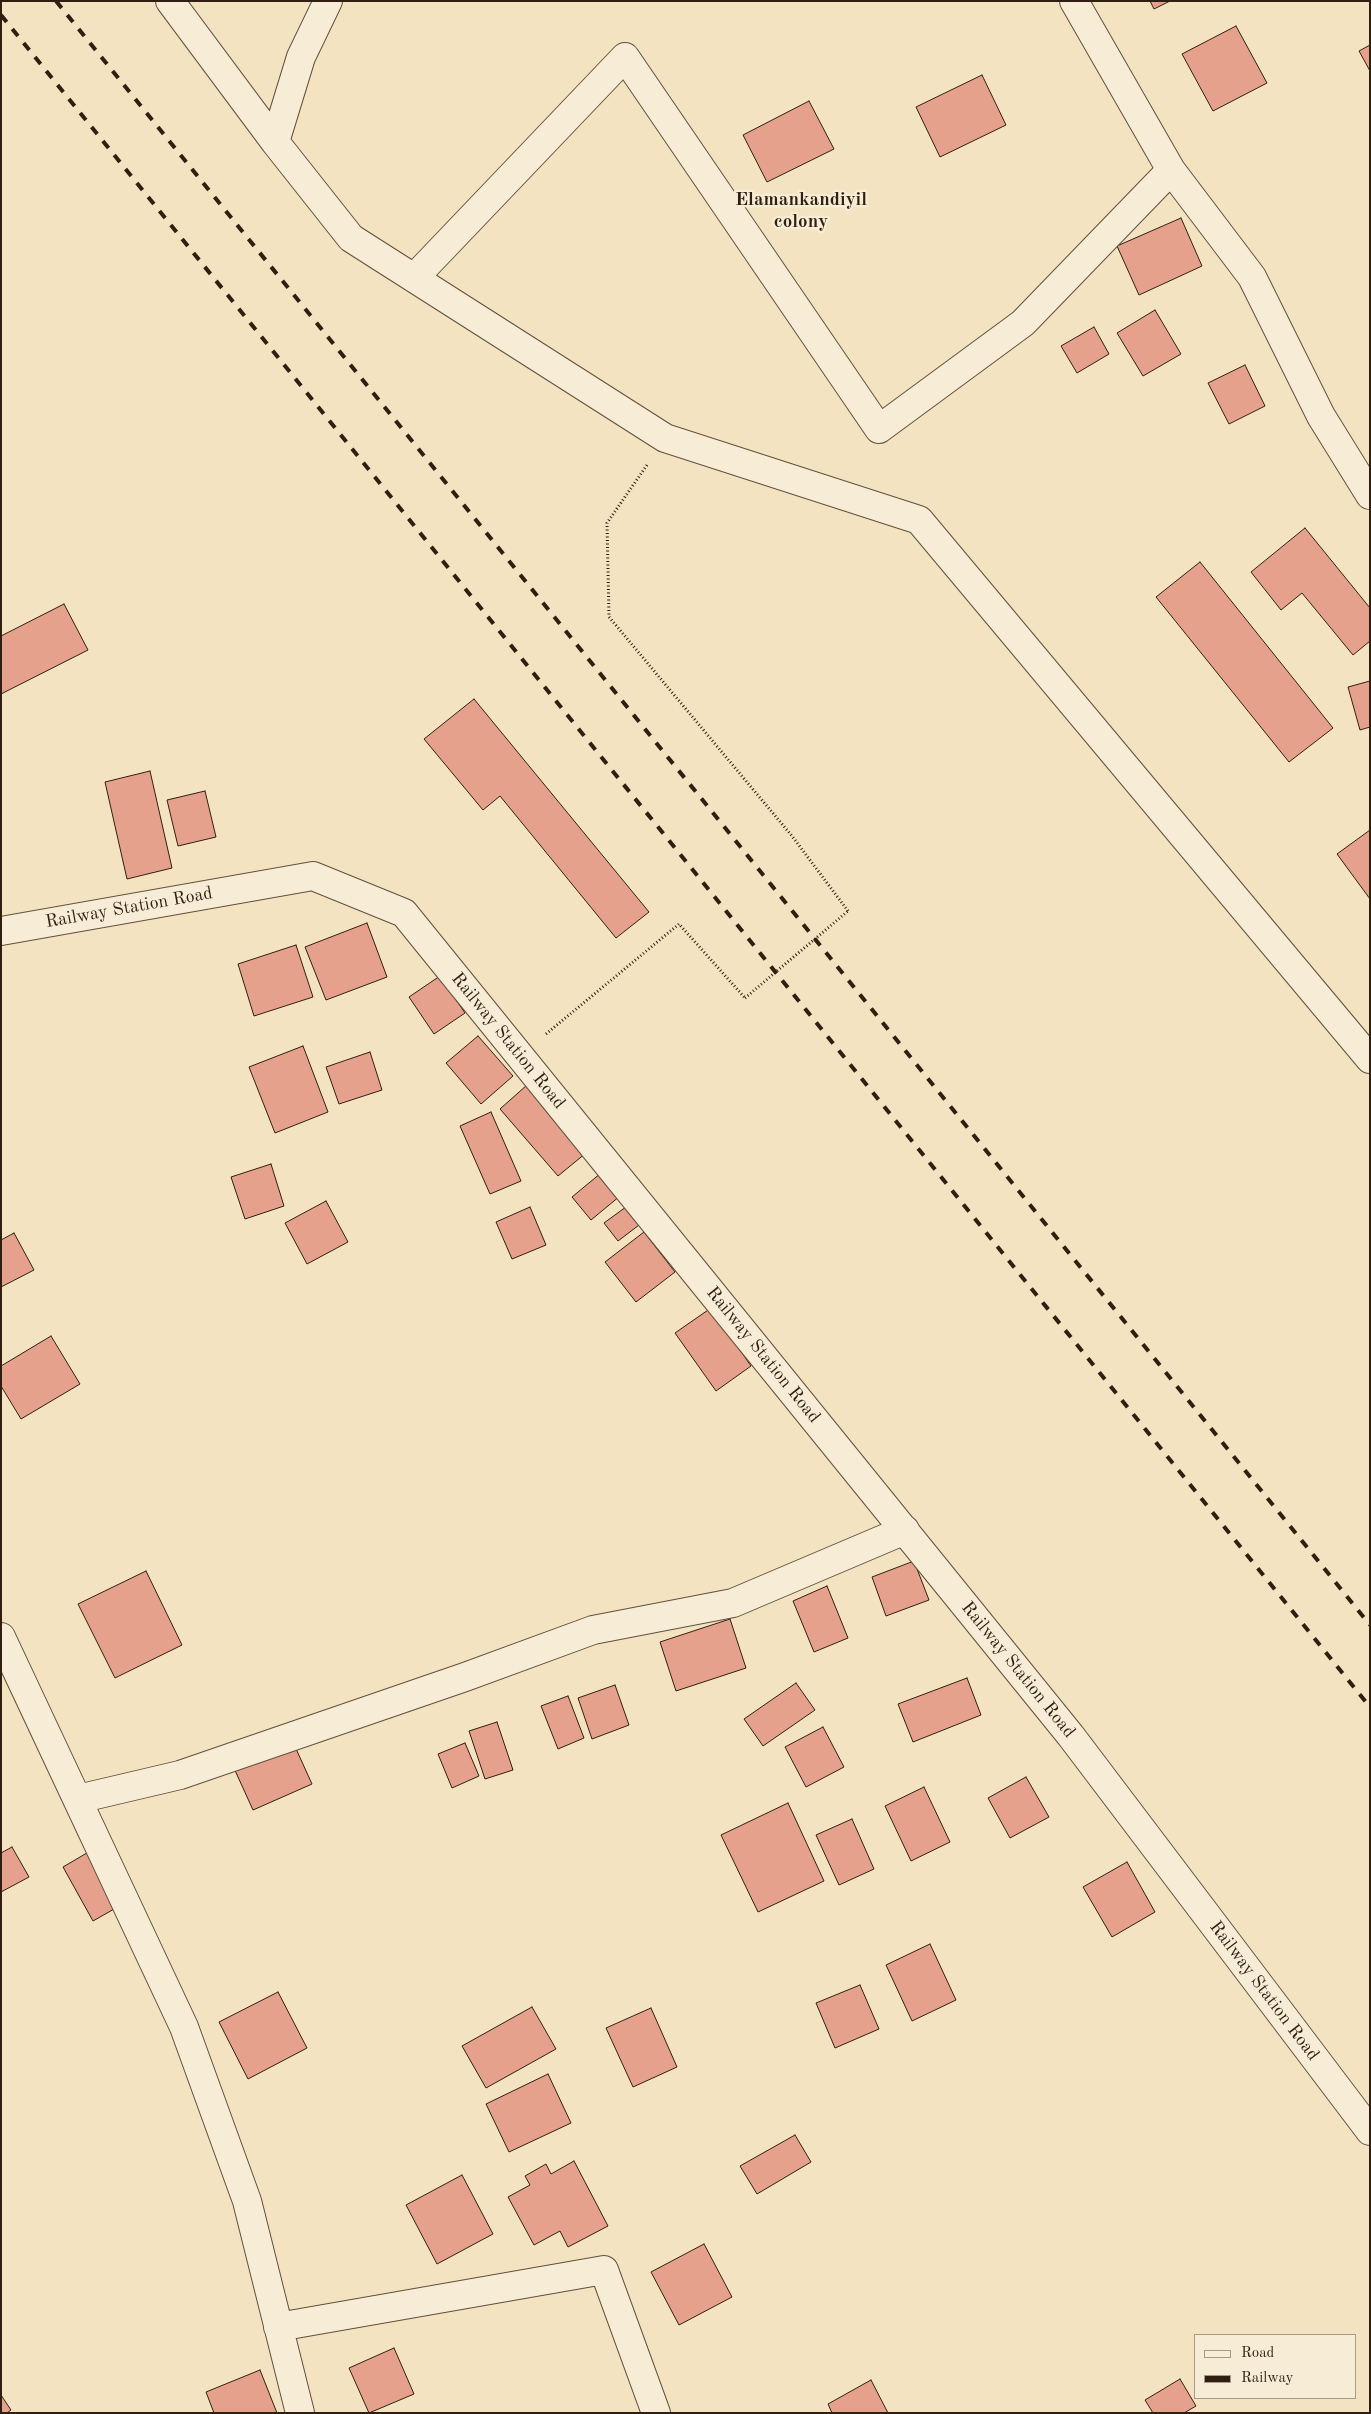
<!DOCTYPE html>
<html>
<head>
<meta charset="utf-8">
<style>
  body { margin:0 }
  #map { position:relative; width:1371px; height:2414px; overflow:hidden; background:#f3e3c1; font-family:"Old Standard TT",serif }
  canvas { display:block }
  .frame { position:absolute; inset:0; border:2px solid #301f10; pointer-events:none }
  .legend { position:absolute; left:1194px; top:2334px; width:162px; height:65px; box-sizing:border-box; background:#f7edd7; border:1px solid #a79b87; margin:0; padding:6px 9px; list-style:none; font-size:15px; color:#301f10 }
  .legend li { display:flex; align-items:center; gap:10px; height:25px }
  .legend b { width:25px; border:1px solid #a79b87 }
</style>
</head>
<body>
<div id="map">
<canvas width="1371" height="2414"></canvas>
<div class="frame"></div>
<ul class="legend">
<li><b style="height:6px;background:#f7edd7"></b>Road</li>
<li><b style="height:6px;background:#301f10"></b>Railway</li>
</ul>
</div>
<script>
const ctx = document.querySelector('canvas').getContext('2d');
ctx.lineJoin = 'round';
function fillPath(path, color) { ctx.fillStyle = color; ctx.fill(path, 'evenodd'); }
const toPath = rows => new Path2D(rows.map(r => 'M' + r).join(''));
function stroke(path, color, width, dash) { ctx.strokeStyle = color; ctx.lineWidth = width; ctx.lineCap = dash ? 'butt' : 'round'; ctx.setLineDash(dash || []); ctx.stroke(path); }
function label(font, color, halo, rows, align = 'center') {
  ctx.font = font + ' "Old Standard TT",serif'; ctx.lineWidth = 4.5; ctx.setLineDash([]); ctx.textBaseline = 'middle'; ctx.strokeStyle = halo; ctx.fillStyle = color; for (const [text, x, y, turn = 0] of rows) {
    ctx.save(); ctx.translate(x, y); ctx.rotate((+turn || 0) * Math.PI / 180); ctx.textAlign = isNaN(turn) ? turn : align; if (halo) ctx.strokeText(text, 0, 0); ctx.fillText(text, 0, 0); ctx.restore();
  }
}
const building = toPath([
  [1150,1,1170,1,1154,9,1150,1],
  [1236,26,1267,83,1213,111,1182,54,1236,26],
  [1370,45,1370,71,1359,51,1370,45],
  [982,75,1006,125,940,157,916,107,982,75],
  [809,101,834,149,767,182,743,135,809,101],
  [1181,218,1202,266,1139,295,1117,246,1181,218],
  [1155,310,1181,354,1143,376,1117,333,1155,310],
  [1094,327,1109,354,1077,373,1061,346,1094,327],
  [1245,365,1265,406,1229,424,1208,383,1245,365],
  [1305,528,1370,608,1370,641,1353,655,1302,593,1281,610,1251,572,1305,528],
  [1200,562,1333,728,1289,762,1156,597,1200,562],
  [64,604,88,650,1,694,1,636,64,604],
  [1370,681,1370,727,1360,730,1348,687,1370,681],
  [474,699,649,912,616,938,500,796,483,810,424,739,474,699],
  [150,771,172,868,127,879,105,782,150,771],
  [205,791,216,837,178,846,167,800,205,791],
  [1370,830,1370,899,1337,854,1370,830],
  [367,923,387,977,326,1000,305,947,367,923],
  [296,945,313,997,254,1016,238,964,296,945],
  [440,976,465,1013,434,1034,409,997,440,976],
  [478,1036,513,1076,481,1104,446,1063,478,1036],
  [303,1046,328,1112,275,1133,249,1067,303,1046],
  [370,1052,382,1090,339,1104,326,1067,370,1052],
  [527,1085,586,1153,558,1176,500,1109,527,1085],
  [491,1112,521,1181,490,1194,460,1126,491,1112],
  [271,1164,284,1206,245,1219,231,1177,271,1164],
  [601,1173,620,1196,591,1220,572,1197,601,1173],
  [326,1201,348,1242,307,1264,285,1223,326,1201],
  [630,1204,643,1222,618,1241,604,1223,630,1204],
  [530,1207,546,1245,512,1259,496,1222,530,1207],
  [644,1232,675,1272,636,1302,605,1262,644,1232],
  [14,1233,34,1270,1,1287,1,1240,14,1233],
  [711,1308,751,1366,716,1391,675,1333,711,1308],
  [51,1336,80,1384,21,1419,1,1386,1,1366,51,1336],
  [914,1561,929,1600,886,1616,872,1577,914,1561],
  [146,1571,182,1645,115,1678,78,1604,146,1571],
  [827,1586,848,1638,814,1652,793,1601,827,1586],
  [730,1619,746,1668,676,1691,660,1642,730,1619],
  [967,1678,981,1715,913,1742,898,1704,967,1678],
  [796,1683,815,1710,763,1746,744,1719,796,1683],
  [615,1685,629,1725,592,1739,578,1698,615,1685],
  [568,1696,584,1738,558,1749,541,1706,568,1696],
  [497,1722,513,1770,485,1779,469,1731,497,1722],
  [823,1727,844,1767,806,1787,785,1747,823,1727],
  [292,1740,312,1784,253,1810,233,1766,292,1740],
  [465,1743,479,1776,452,1788,438,1754,465,1743],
  [1026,1777,1049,1817,1010,1838,988,1798,1026,1777],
  [924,1787,950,1842,911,1861,885,1806,924,1787],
  [788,1803,824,1881,758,1912,721,1835,788,1803],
  [852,1819,874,1869,839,1885,816,1835,852,1819],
  [12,1847,29,1877,1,1892,1,1853,12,1847],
  [92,1850,123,1904,93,1921,63,1867,92,1850],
  [1127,1862,1155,1912,1112,1937,1083,1887,1127,1862],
  [930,1944,956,2000,912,2021,886,1965,930,1944],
  [860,1985,879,2029,835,2048,816,2003,860,1985],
  [278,1992,307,2048,248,2079,219,2022,278,1992],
  [532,2007,556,2049,486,2088,462,2046,532,2007],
  [651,2008,677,2067,633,2087,606,2028,651,2008],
  [548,2074,571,2123,509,2152,486,2104,548,2074],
  [795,2135,811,2162,757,2194,740,2166,795,2135],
  [574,2161,608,2226,568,2247,560,2231,534,2245,508,2197,530,2185,525,2176,546,2164,551,2174,574,2161],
  [462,2175,493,2234,437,2264,406,2205,462,2175],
  [704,2244,732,2297,679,2325,651,2272,704,2244],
  [394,2348,414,2394,369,2413,349,2368,394,2348],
  [260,2370,277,2413,214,2413,206,2392,260,2370],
  [1180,2379,1196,2406,1184,2413,1153,2413,1145,2400,1180,2379],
  [871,2380,888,2413,832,2413,828,2404,871,2380],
  [1,2395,11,2410,7,2413,1,2413,1,2395]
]);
fillPath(building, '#e6a18d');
stroke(building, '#301f10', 1);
const minor = toPath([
  [170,1,275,142,351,238,665,438,919,520,1370,1059],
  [275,142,301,57,328,1],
  [1171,170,1252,277,1321,416,1370,495],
  [414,278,625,57,879,429,1023,323,1171,170,1074,1],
  [1,1637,184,2027,247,2201,300,2413],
  [78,1799,180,1775,465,1677,593,1630,733,1603,905,1530],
  [278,2327,604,2270,656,2413]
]);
const tertiary = toPath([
  [1,931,313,876,404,913,1071,1736,1370,2131]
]);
stroke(minor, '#61503c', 30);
stroke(tertiary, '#61503c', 30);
stroke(toPath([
  [647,465,607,523,609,617,792,836,848,911],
  [546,1034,679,924,745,998]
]), '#301f10', 3, [1, 2.5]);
stroke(minor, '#f7edd7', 28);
stroke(tertiary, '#f7edd7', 28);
stroke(toPath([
  [56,1,1370,1625],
  [1,15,1370,1707]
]), '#301f10', 4, [9, 9]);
stroke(toPath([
  [745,998,848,911]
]), '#301f10', 3, [1, 2.5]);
label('18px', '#301f10', '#f7edd7', [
  ["Railway Station Road",129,908,-10],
  ["Railway Station Road",508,1041,51],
  ["Railway Station Road",763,1355,51],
  ["Railway Station Road",1018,1670,51],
  ["Railway Station Road",1264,1991,53]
]);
label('bold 19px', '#301f10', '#f7edd7', [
  ["Elamankandiyil",801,200],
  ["colony",801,222]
]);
</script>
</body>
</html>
